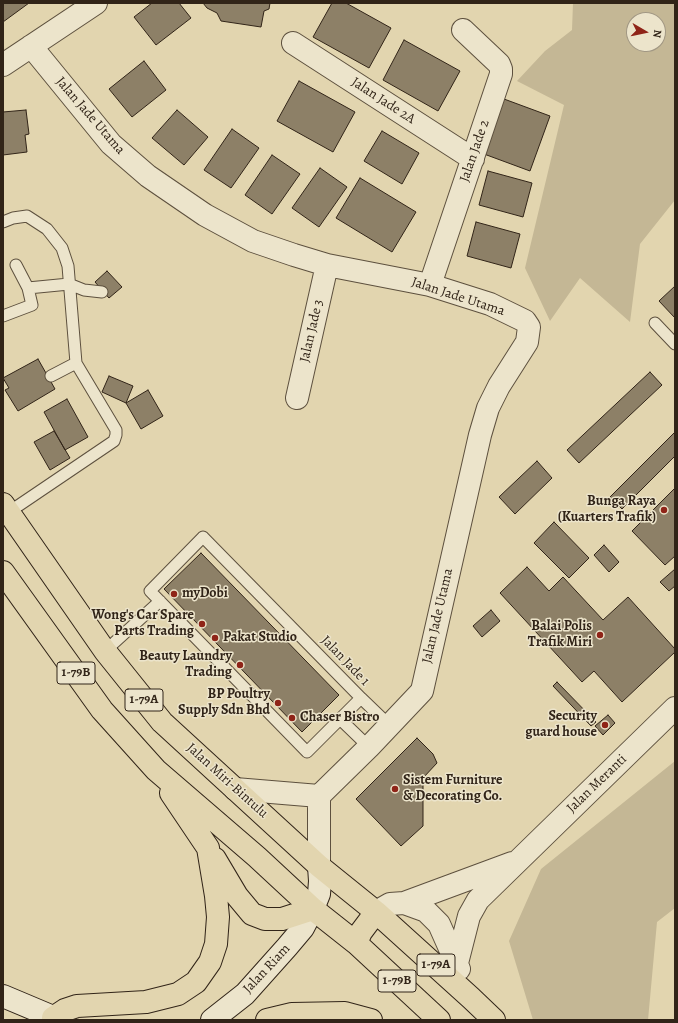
<!DOCTYPE html>
<html>
<head>
<meta charset="utf-8">
<style>
  body { margin:0 }
  #map { position:relative; width:678px; height:1023px; overflow:hidden; background:#e2d5af; font-family:Alegreya,serif }
  canvas { display:block }
  .frame { position:absolute; inset:0; border:4px solid #312418; pointer-events:none }
  .north { position:absolute; left:626px; top:12px; width:40px; height:40px; box-sizing:border-box; background:#ece4cb; border:1px solid #a19783; border-radius:50%; rotate:99deg; font-size:11px; font-weight:700; line-height:16px; text-align:center; color:#312418 }
  .north::after { content:''; display:block; margin:auto; width:14px; height:18px; background:#8f2418; clip-path:polygon(50% 0,100% 100%,50% 72%,0 100%) }
</style>
</head>
<body>
<div id="map">
<canvas width="678" height="1023"></canvas>
<div class="frame"></div>
<div class="north">N</div>
</div>
<script>
const ctx = document.querySelector('canvas').getContext('2d');
ctx.lineJoin = 'round';
function fillPath(path, color) { ctx.fillStyle = color; ctx.fill(path, 'evenodd'); }
const toPath = rows => new Path2D(rows.map(r => 'M' + r).join(''));
function stroke(path, color, width, dash) { ctx.strokeStyle = color; ctx.lineWidth = width; ctx.lineCap = dash ? 'butt' : 'round'; ctx.setLineDash(dash || []); ctx.stroke(path); }
function label(font, color, halo, rows, align = 'center') {
  ctx.font = font + ' Alegreya,serif'; ctx.lineWidth = 3; ctx.setLineDash([]); ctx.textBaseline = 'middle'; ctx.strokeStyle = halo; ctx.fillStyle = color; for (const [text, x, y, turn = 0] of rows) {
    ctx.save(); ctx.translate(x, y); ctx.rotate((+turn || 0) * Math.PI / 180); ctx.textAlign = isNaN(turn) ? turn : align; if (halo) ctx.strokeText(text, 0, 0); ctx.fillText(text, 0, 0); ctx.restore();
  }
}
fillPath(toPath([
  [573,3,675,3,675,200,640,244,630,322,580,278,550,321,525,268,564,105,517,81,545,51,572,30],
  [634,20,658,20,658,44,634,44],
  [675,761,675,908,657,922,648,1020,533,1020,509,941,541,869]
]), '#c4b795');
const building = toPath([
  [3,3,29,3,3,22,3,3],
  [152,3,179,3,191,18,156,45,134,17,152,3],
  [203,3,270,3,269,9,264,11,261,27,221,21,217,13,207,8,203,3],
  [332,3,346,3,391,28,369,68,313,37,332,3],
  [404,40,460,71,438,111,383,80,404,40],
  [144,61,166,90,132,117,109,89,144,61],
  [299,81,355,112,333,152,277,121,299,81],
  [504,99,550,116,530,171,484,154,504,99],
  [26,110,29,134,25,135,27,152,3,155,3,112,26,110],
  [177,110,208,137,184,165,152,138,177,110],
  [232,129,259,148,231,188,204,170,232,129],
  [382,131,419,153,402,184,364,161,382,131],
  [272,155,300,174,272,214,245,195,272,155],
  [320,168,347,187,319,227,292,208,320,168],
  [488,171,532,183,523,217,479,205,488,171],
  [360,178,416,212,392,252,336,218,360,178],
  [476,222,520,234,511,268,467,256,476,222],
  [107,271,122,287,109,298,95,282,107,271],
  [675,286,675,318,659,301,675,286],
  [38,359,55,389,18,411,5,390,9,388,3,378,38,359],
  [650,372,662,385,579,463,567,450,650,372],
  [109,376,133,386,126,403,102,392,109,376],
  [148,390,163,416,141,429,126,403,148,390],
  [67,399,88,437,65,450,44,412,67,399],
  [54,431,70,458,50,470,34,442,54,431],
  [675,432,675,456,622,509,610,497,675,432],
  [537,461,552,478,515,514,499,497,537,461],
  [675,488,675,556,665,565,632,531,675,488],
  [554,522,589,558,569,578,534,543,554,522],
  [604,545,619,562,609,572,594,555,604,545],
  [201,553,339,695,302,732,164,589,201,553],
  [527,567,549,591,563,577,603,620,628,597,675,649,675,652,622,702,594,671,582,682,500,593,527,567],
  [675,569,675,586,669,591,660,582,675,569],
  [491,610,500,621,482,637,473,626,491,610],
  [557,682,596,722,591,726,553,686,557,682],
  [608,715,615,723,603,735,595,726,608,715],
  [417,738,433,754,437,763,423,778,423,826,401,846,356,799,417,738]
]);
fillPath(building, '#8d8067');
stroke(building, '#312418', 1);
const service = toPath([
  [3,222,13,218,27,216,47,229,62,248,68,266,76,363,116,430,116,435,114,441,9,512],
  [16,265,28,288,69,284,84,290,102,292],
  [3,316,32,305,28,288],
  [655,323,675,344],
  [51,376,76,363],
  [203,537,361,698,307,752,150,591,203,537],
  [105,651,160,601],
  [361,698,389,725],
  [340,719,369,747]
]);
const minor = toPath([
  [293,43,473,159],
  [31,46,111,144,148,176,205,215,253,241,294,255,327,265,430,285,490,304,525,321,529,327,527,342,499,386,488,408,480,435,422,691,369,747,319,796,319,866],
  [3,65,96,3],
  [430,285,501,74,501,69,499,64,463,30],
  [297,398,327,265],
  [235,789,319,796],
  [404,903,426,911,439,924,459,969],
  [376,912,390,904,404,903,512,863],
  [457,963,469,916,478,900,675,708]
]);
const secondary = toPath([
  [3,996,60,1020],
  [212,1020,245,994,287,947,303,928,313,909,319,894,320,881,319,866]
]);
const trunk = toPath([
  [3,504,105,651,162,722,319,866,376,912,471,998,494,1020],
  [3,572,102,710,156,770,257,857,313,909,356,943,439,1020],
  [215,859,237,896,252,914,265,919,282,919,313,909],
  [356,943,361,932,376,912],
  [53,1018,65,1010,77,1006,146,1002,178,994,196,982,210,962,216,944,218,917,216,896,208,848,171,793],
  [267,1020,292,1014,345,1013,371,1020]
]);
stroke(service, '#5d503e', 13);
stroke(minor, '#5d503e', 24);
stroke(secondary, '#312418', 24);
stroke(trunk, '#312418', 24);
stroke(service, '#ece4cb', 11);
stroke(minor, '#ece4cb', 22);
stroke(secondary, '#ece4cb', 22);
stroke(trunk, '#e2d5af', 22);
for (const [x, y, r, color] of [
  [664,510,4,"#8f2418"],
  [174,594,4,"#8f2418"],
  [202,624,4,"#8f2418"],
  [600,635,4,"#8f2418"],
  [215,638,4,"#8f2418"],
  [240,665,4,"#8f2418"],
  [278,703,4,"#8f2418"],
  [292,718,4,"#8f2418"],
  [605,725,4,"#8f2418"],
  [395,789,4,"#8f2418"]
]) { const dot = new Path2D(); dot.arc(x, y, r, 0, 2 * Math.PI); ctx.fillStyle = color; ctx.fill(dot); stroke(dot, '#ece4cb', 1.5); }
for (const [x, y, w] of [
  [76,673,38],
  [144,700,38],
  [436,965,38],
  [397,981,38]
]) { const box = new Path2D(); box.roundRect(x - w / 2, y - 11, w, 22, 3); ctx.fillStyle = '#ece4cb'; ctx.fill(box); stroke(box, '#312418', 1); }
label('bold 13px', '#312418', null, [
  ["1-79B",76,673],
  ["1-79A",144,700],
  ["1-79A",436,965],
  ["1-79B",397,981]
]);
label('14px', '#312418', '#ece4cb', [
  ["Jalan Jade 2A",383,101,33],
  ["Jalan Jade Utama",90,116,49],
  ["Jalan Jade 2",475,151,-71],
  ["Jalan Jade Utama",458,297,18],
  ["Jalan Jade 3",312,331,-77],
  ["Jalan Jade Utama",438,616,-77],
  ["Jalan Jade 1",345,661,46],
  ["Jalan Miri-Bintulu",227,781,42],
  ["Jalan Meranti",597,784,-44],
  ["Jalan Riam",267,969,-47]
]);
label('bold 14px', '#312418', '#ece4cb', [
  ["Bunga Raya",656,502],
  ["(Kuarters Trafik)",656,518],
  ["myDobi",182,594,"left"],
  ["Wong's Car Spare",194,616],
  ["Parts Trading",194,632],
  ["Balai Polis",592,627],
  ["Trafik Miri",592,643],
  ["Pakat Studio",223,638,"left"],
  ["Beauty Laundry",232,657],
  ["Trading",232,673],
  ["BP Poultry",270,695],
  ["Supply Sdn Bhd",270,711],
  ["Security",597,717],
  ["guard house",597,733],
  ["Chaser Bistro",300,718,"left"],
  ["Sistem Furniture",403,781,"left"],
  ["& Decorating Co.",403,797,"left"]
], 'right');
</script>
</body>
</html>
